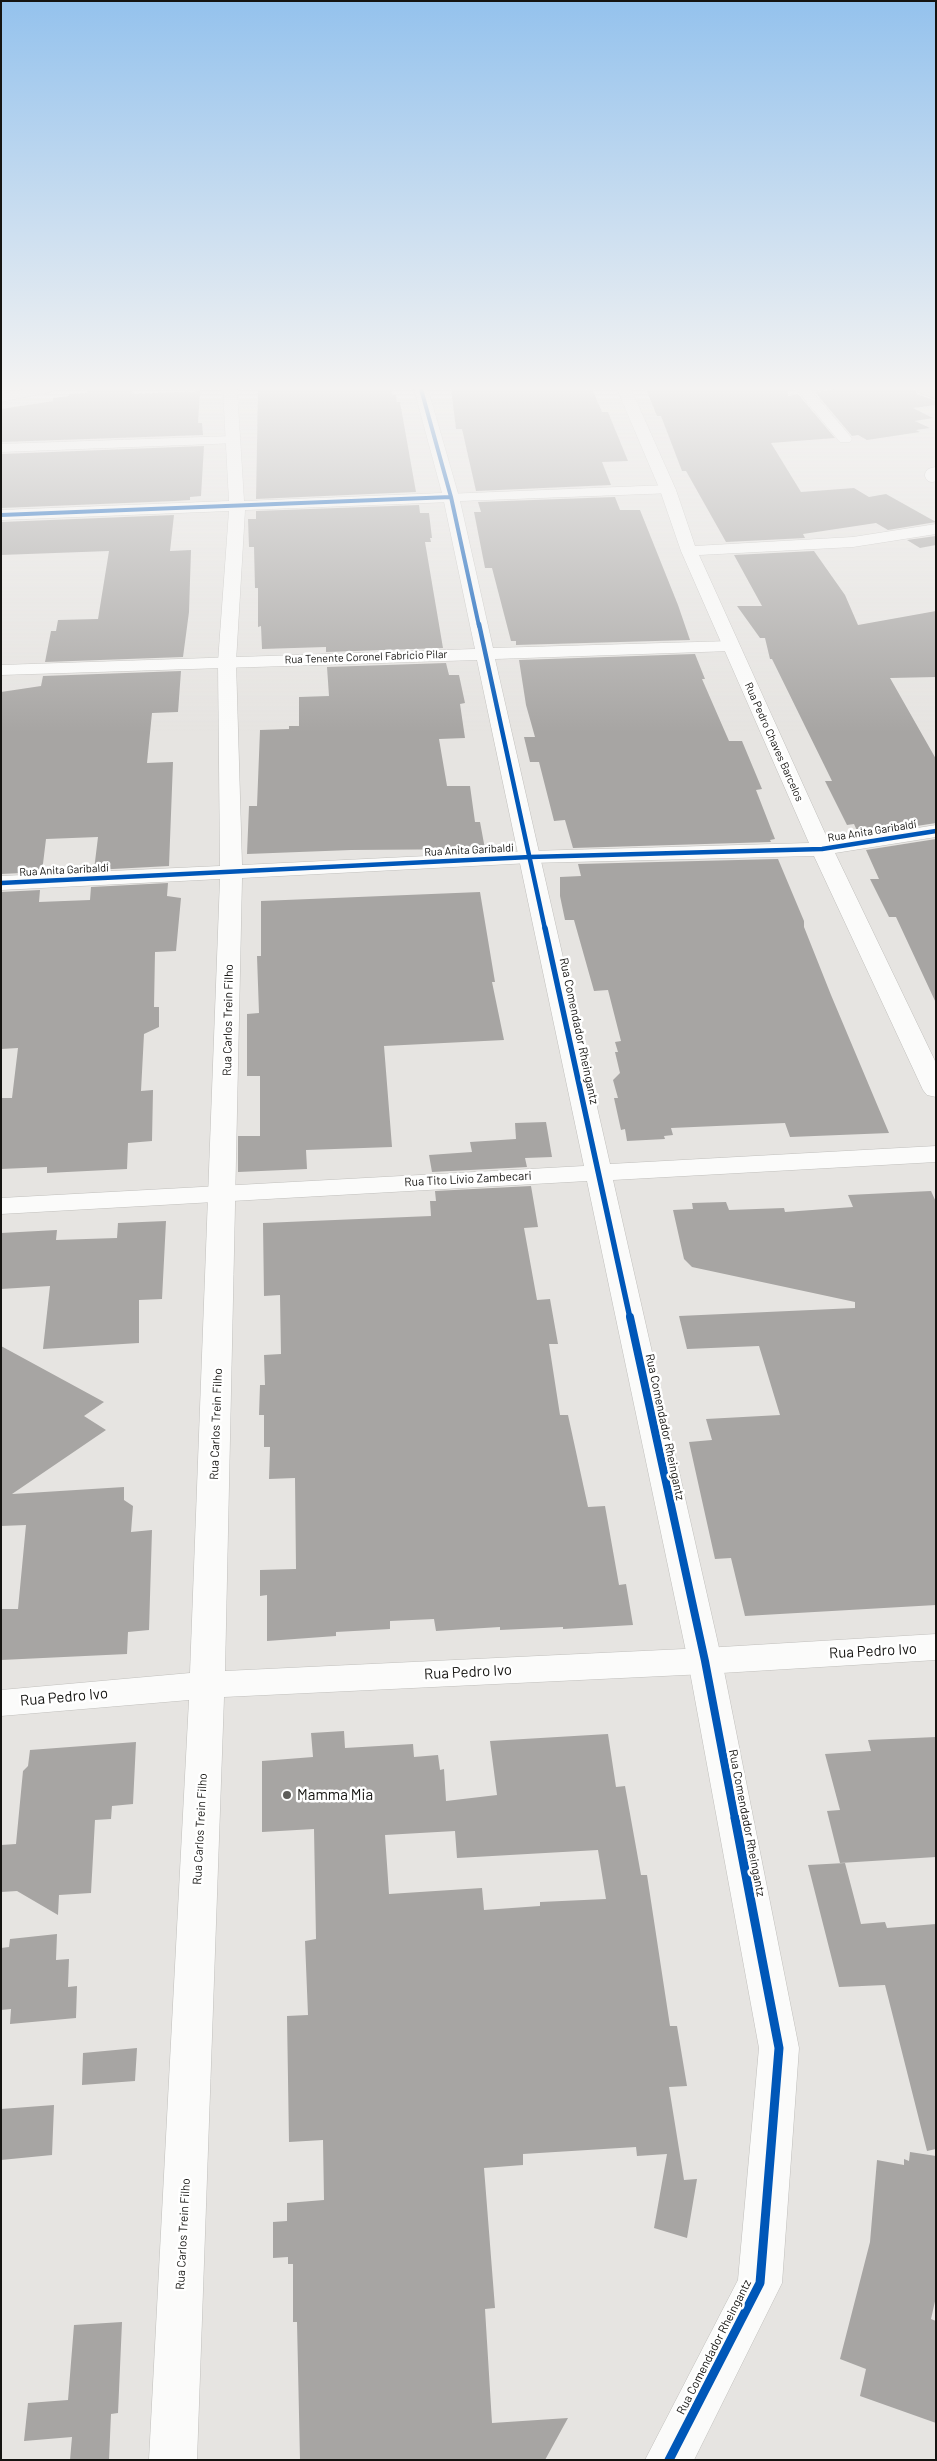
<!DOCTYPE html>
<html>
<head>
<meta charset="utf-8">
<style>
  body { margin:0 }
  #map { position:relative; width:937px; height:2461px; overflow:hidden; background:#e6e4e1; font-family:Barlow,sans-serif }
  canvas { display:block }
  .frame { position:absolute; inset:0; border:2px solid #151411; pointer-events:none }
</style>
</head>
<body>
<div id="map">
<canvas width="937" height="2461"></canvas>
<div class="frame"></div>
</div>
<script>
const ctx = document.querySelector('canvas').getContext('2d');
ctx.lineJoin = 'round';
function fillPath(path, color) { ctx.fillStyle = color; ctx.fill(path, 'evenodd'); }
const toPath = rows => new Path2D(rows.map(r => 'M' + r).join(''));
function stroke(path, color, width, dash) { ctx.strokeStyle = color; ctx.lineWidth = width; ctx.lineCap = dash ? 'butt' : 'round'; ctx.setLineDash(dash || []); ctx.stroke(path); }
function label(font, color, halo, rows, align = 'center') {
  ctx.font = font + ' Barlow,sans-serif'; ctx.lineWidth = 5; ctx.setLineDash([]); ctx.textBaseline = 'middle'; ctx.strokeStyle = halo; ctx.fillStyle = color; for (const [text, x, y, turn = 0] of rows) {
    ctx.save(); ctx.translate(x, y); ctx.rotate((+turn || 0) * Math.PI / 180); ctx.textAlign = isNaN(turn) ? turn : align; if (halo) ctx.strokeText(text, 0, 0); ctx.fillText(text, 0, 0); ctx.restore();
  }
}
fillPath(toPath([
  [86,389,133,389,132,394,200,391,198,423,202,423,203,435,1,442,1,409,53,401,53,398,69,396,69,394,87,393],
  [258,389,391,389,392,395,396,395,397,402,400,402,416,492,256,499],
  [451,389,579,389,580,391,593,391,602,412,608,412,628,461,602,462,611,485,476,491,462,429,456,429],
  [646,389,788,389,788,396,798,394,835,438,771,443,801,492,854,488,869,497,886,494,936,522,888,530,876,523,803,534,805,538,726,542,686,471,682,471,661,416,657,416],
  [837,389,914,389,917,394,936,401,936,405,913,408,933,418,915,421,930,428,916,430,920,432,867,440,858,435,852,436,815,392],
  [204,446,201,496,190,497,190,500,175,501,1,508,1,454],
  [615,497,620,510,640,510,678,605,690,640,516,645,516,641,511,641,492,568,485,568,474,512,481,512,478,502],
  [419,505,420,513,429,513,432,538,430,538,431,542,425,542,443,648,326,652,326,647,262,649,261,626,258,627,258,588,255,588,254,547,249,547,248,519,256,519,256,511],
  [174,515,170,551,191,550,189,612,183,657,45,662,51,631,56,631,58,620,98,619,109,551,1,555,1,522],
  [936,536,936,545,920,548,907,540],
  [814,551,845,595,858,625,936,611,936,677,890,678,936,759,936,823,859,835,854,824,847,825,825,781,832,781,772,659,770,659,765,638,760,638,737,606,762,606,734,555],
  [695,654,705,679,702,679,729,741,742,741,762,789,756,790,775,839,770,840,771,842,573,848,565,820,554,821,539,762,530,762,524,737,535,737,526,705,519,660],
  [446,663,449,675,459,675,465,703,460,704,465,738,439,739,447,786,470,786,475,822,480,822,485,849,351,850,247,854,249,806,257,806,260,730,289,729,289,726,299,726,299,697,329,696,327,667],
  [181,671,178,712,152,713,147,763,173,762,169,866,94,870,98,837,46,839,42,872,1,874,1,692,41,686,43,676],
  [936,839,936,1003,896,917,889,917,870,879,879,879,866,850],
  [778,859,804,921,804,927,831,995,889,1133,790,1137,785,1123,671,1128,673,1135,664,1136,665,1139,627,1141,625,1129,621,1130,614,1098,618,1098,613,1080,620,1073,615,1052,618,1052,615,1042,621,1041,608,990,594,991,574,920,565,920,560,896,560,877,581,876,578,864],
  [168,883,167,896,181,898,176,951,155,952,154,1007,159,1007,159,1027,144,1034,141,1091,153,1090,152,1141,128,1143,127,1169,47,1173,47,1167,1,1169,1,1098,12,1098,18,1048,1,1049,1,892,40,890,39,902,90,900,91,887],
  [480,892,495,982,492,982,504,1040,384,1046,392,1147,306,1150,307,1169,238,1172,238,1136,260,1136,260,1076,247,1076,247,1014,259,1013,257,956,261,956,261,901],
  [546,1122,552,1157,525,1158,527,1167,432,1172,429,1155,472,1152,470,1142,516,1139,515,1123],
  [531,1186,538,1227,524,1228,537,1300,550,1299,558,1344,549,1344,560,1415,568,1415,588,1507,605,1506,619,1585,626,1584,633,1625,563,1629,563,1627,500,1630,500,1627,436,1631,434,1619,390,1621,390,1629,336,1632,336,1636,267,1641,267,1595,260,1596,260,1570,296,1569,295,1478,269,1479,270,1447,264,1447,264,1415,259,1415,260,1385,265,1385,264,1355,281,1354,280,1295,264,1296,263,1223,431,1216,430,1201,436,1201,435,1191],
  [931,1191,936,1202,936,1605,745,1616,731,1558,715,1559,689,1442,712,1440,706,1419,780,1415,759,1346,687,1349,679,1316,855,1308,855,1302,692,1267,684,1259,673,1210,693,1209,692,1203,726,1202,729,1210,784,1208,785,1212,853,1207,848,1195],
  [166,1221,162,1299,139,1300,139,1343,43,1349,50,1286,1,1289,1,1233,57,1230,56,1240,117,1238,118,1223],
  [1,1346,104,1402,84,1416,106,1430,12,1494,124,1487,124,1500,133,1506,131,1532,152,1530,149,1630,128,1632,127,1654,1,1660,1,1609,18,1609,26,1525,1,1526],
  [344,1731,345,1748,413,1744,414,1757,438,1755,440,1770,444,1769,446,1801,497,1795,490,1741,608,1734,616,1787,625,1786,641,1875,647,1875,670,2026,677,2026,687,2086,669,2087,684,2180,697,2179,687,2238,654,2228,667,2154,637,2156,636,2147,523,2154,523,2165,484,2168,495,2308,485,2309,492,2423,568,2418,545,2460,300,2460,297,2322,293,2322,293,2264,288,2264,288,2257,273,2258,273,2222,287,2221,287,2203,324,2200,323,2140,289,2142,287,2016,308,2015,305,1941,316,1939,314,1829,262,1832,262,1761,313,1757,311,1733],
  [455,1831,457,1858,598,1850,606,1899,540,1902,540,1906,484,1910,482,1888,389,1894,385,1835],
  [936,1737,936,1857,840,1863,827,1811,840,1810,825,1754,871,1751,868,1740],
  [136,1742,133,1804,112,1806,111,1819,95,1820,91,1893,59,1895,58,1915,17,1891,1,1892,1,1845,16,1844,23,1771,28,1766,30,1750],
  [845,1863,861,1924,885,1922,887,1928,936,1924,936,2149,927,2151,885,1985,839,1987,808,1865],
  [57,1934,56,1960,69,1959,68,1987,77,1986,76,2018,10,2024,11,2009,1,2010,1,1948,9,1947,10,1939],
  [137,2048,135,2081,82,2085,83,2053],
  [54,2105,52,2155,1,2160,1,2109],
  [910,2152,936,2156,936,2297,931,2319,936,2321,936,2423,860,2396,866,2369,840,2359,870,2242,877,2160,904,2165,904,2159,909,2161],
  [122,2322,118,2413,111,2414,109,2460,70,2460,72,2437,24,2441,28,2403,68,2400,74,2325]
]), '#a7a5a3');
const lane = toPath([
  [932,475,936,474]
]);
const street = toPath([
  [796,389,810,389,850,436,852,439,850,442,840,442,796,389],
  [233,436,238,437,240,440,238,443,1,452,1,444,233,436],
  [668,485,673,487,676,490,673,493,460,501,493,648,731,641,737,642,740,646,737,650,731,651,495,659,610,1164,936,1146,936,1162,613,1180,722,1661,799,2048,782,2283,694,2460,645,2460,738,2280,759,2048,688,1661,587,1181,1,1214,1,1198,584,1166,477,660,1,675,1,665,475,649,443,497,446,494,668,485]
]);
const secondary = toPath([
  [26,389,53,389,51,392,1,402,1,394,26,389],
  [223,389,237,389,244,501,442,493,414,389,428,389,459,497,451,502,245,510,236,662,242,865,530,851,809,843,681,551,660,490,617,389,631,389,676,490,695,546,853,537,936,524,936,534,853,547,699,555,829,842,936,825,936,837,835,853,936,1063,936,1097,927,1095,923,1090,814,856,530,863,242,878,225,1671,705,1648,936,1634,936,1660,705,1674,224,1697,197,2460,149,2460,189,1700,1,1716,1,1690,190,1673,220,879,1,890,1,876,220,866,218,662,229,511,1,520,1,510,229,501,223,389]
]);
const primary = toPath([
  [916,389,936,390,936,399,918,392,916,389]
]);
stroke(lane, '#c0bfbc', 15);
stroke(street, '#c0bfbc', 1);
stroke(secondary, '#c0bfbc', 1);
stroke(primary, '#a69c8a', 1);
stroke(lane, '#fbfbfa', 14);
fillPath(street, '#fbfbfa');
fillPath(secondary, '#fbfbfa');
fillPath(primary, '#e9e3d9');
stroke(toPath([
  [421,389,451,497,479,626],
  [1,515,451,497]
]), '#0057b8', 4);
stroke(toPath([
  [479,624,545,929],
  [1,883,530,857,822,849,936,831]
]), '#0057b8', 4.5);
stroke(toPath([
  [545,928,630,1318]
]), '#0057b8', 5.5);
stroke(toPath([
  [630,1317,705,1661,735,1819]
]), '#0057b8', 8);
stroke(toPath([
  [669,2460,760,2283,779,2048,735,1818]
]), '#0057b8', 9);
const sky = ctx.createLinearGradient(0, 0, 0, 733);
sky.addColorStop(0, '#94c2ed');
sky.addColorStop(0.53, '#f4f3f2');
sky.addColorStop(1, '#f4f3f200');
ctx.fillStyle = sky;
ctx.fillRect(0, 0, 937, 733);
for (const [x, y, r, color] of [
  [287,1795,5,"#5e5d5a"]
]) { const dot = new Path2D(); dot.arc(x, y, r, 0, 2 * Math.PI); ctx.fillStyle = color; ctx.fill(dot); stroke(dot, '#fff', 2); }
label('11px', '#151411', '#fff', [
  ["Rua Tenente Coronel Fabricio Pilar",366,657,-2],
  ["Rua Pedro Chaves Barcelos",774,742,66],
  ["Rua Anita Garibaldi",872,831,-9],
  ["Rua Anita Garibaldi",469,850,-3],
  ["Rua Anita Garibaldi",64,870,-3]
]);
label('12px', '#151411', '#fff', [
  ["Rua Carlos Trein Filho",228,1020,-89],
  ["Rua Comendador Rheingantz",579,1031,78],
  ["Rua Tito Lívio Zambecari",468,1179,-3],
  ["Rua Carlos Trein Filho",216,1424,-88],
  ["Rua Comendador Rheingantz",665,1427,78],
  ["Rua Comendador Rheingantz",747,1823,79],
  ["Rua Carlos Trein Filho",200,1829,-87],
  ["Rua Carlos Trein Filho",183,2234,-87],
  ["Rua Comendador Rheingantz",714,2347,-63]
]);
label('15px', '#151411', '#fff', [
  ["Rua Pedro Ivo",873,1651,-3],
  ["Rua Pedro Ivo",468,1672,-3],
  ["Rua Pedro Ivo",64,1697,-5]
]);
label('15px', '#151411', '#fff', [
  ["Mamma Mia",297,1795]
], 'left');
</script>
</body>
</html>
